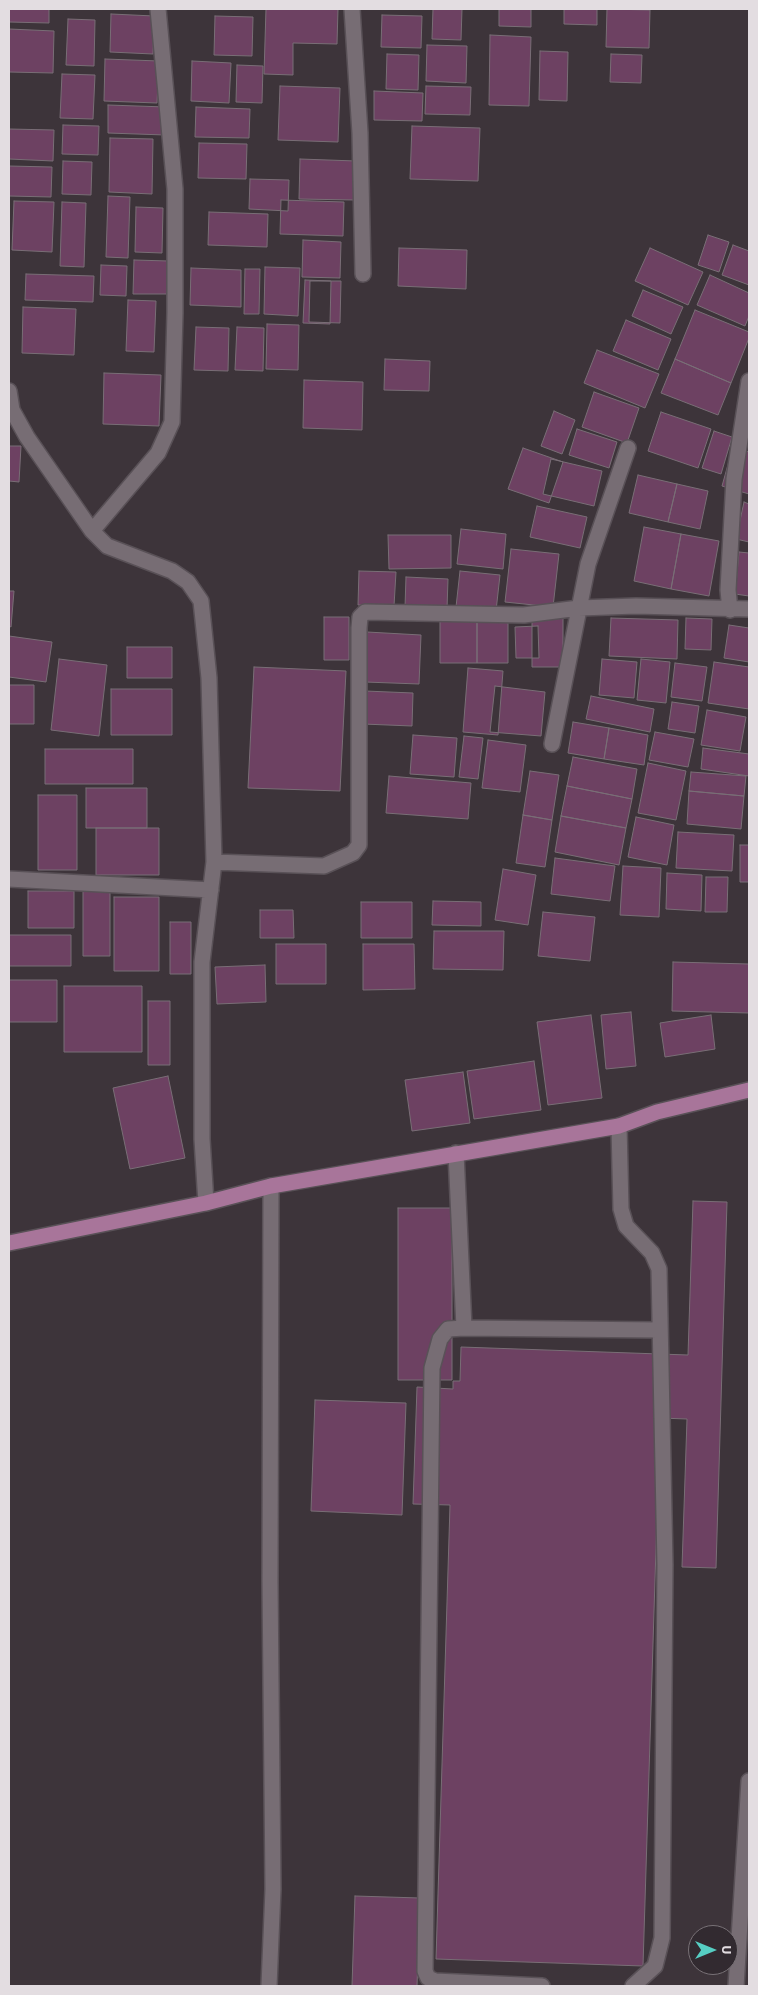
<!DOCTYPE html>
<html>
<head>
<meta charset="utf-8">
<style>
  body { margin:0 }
  #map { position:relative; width:758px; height:1995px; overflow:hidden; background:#3d343a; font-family:Barlow,sans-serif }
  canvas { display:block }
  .frame { position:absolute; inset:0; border:10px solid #e3dde1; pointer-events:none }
  .north { position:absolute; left:688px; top:1925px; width:50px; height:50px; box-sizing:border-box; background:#322a30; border:1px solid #797277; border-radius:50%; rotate:90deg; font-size:14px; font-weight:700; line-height:20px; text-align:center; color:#e3dde1 }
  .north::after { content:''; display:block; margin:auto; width:18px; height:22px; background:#56cec3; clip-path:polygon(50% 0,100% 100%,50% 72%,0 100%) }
</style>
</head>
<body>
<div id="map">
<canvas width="758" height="1995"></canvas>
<div class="frame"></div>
<div class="north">U</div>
</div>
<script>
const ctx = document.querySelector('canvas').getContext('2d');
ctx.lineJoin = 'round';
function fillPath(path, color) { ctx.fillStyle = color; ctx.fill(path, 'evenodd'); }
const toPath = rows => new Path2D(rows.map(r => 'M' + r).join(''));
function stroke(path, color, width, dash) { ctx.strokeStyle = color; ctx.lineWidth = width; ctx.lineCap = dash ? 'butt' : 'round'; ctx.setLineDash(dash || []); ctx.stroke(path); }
const building = toPath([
  [9,9,49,9,49,23,9,22,9,9],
  [266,9,338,9,337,44,293,43,293,75,264,74,266,9],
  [433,9,462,9,461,40,432,39,433,9],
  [499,9,531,9,531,27,499,26,499,9],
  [564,9,597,9,597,25,564,24,564,9],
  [607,9,650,10,649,48,606,47,607,9],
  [111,14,154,16,153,54,110,52,111,14],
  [382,15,422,16,421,48,381,47,382,15],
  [215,16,253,17,252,56,214,55,215,16],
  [68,19,95,20,94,66,66,65,68,19],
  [9,29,54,31,53,73,9,72,9,29],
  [490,35,531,37,529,106,489,105,490,35],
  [427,45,467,46,466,83,426,81,427,45],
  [540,51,568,52,567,101,539,100,540,51],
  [387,54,419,55,418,90,386,89,387,54],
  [611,54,642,55,641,83,610,82,611,54],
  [105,59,159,61,157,103,104,101,105,59],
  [192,61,231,63,229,103,191,101,192,61],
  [237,65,263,66,262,103,236,102,237,65],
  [62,74,95,75,93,119,60,118,62,74],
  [280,86,340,88,338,142,278,140,280,86],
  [426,86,471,87,470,115,425,114,426,86],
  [374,91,423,93,422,121,374,120,374,91],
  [108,105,166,107,165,135,108,133,108,105],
  [196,107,250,109,249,138,195,137,196,107],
  [63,125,99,126,98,155,62,154,63,125],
  [412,126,480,128,478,181,410,179,412,126],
  [9,129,54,130,53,161,9,159,9,129],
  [110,138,153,139,152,194,109,192,110,138],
  [199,143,247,144,246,179,198,178,199,143],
  [300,159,356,161,355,200,299,199,300,159],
  [63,161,92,162,91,195,62,194,63,161],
  [9,166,52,167,51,197,9,196,9,166],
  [250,179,289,180,288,211,249,209,250,179],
  [108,196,130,197,128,258,106,257,108,196],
  [281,200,344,202,343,236,280,234,281,200],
  [14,201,54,202,52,252,12,250,14,201],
  [62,202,86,203,84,267,60,266,62,202],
  [136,207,163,208,162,253,135,252,136,207],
  [209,212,268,214,267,247,208,245,209,212],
  [708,235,729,242,719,272,698,265,708,235],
  [303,240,341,242,340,278,302,277,303,240],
  [733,245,749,251,749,285,722,275,733,245],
  [399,248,467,250,466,289,398,286,399,248],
  [650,248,703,272,688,305,635,281,650,248],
  [134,260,169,261,167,294,133,294,134,260],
  [101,265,127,266,126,296,100,295,101,265],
  [265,267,300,268,298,316,264,314,265,267],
  [191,268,241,270,241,307,190,305,191,268],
  [245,269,260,269,259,314,244,314,245,269],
  [26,274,94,276,93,302,25,300,26,274],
  [710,275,749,293,749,316,745,326,697,305,710,275],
  [305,280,331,281,330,324,303,323,305,280],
  [310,281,341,281,340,323,309,322,310,281],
  [643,290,683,307,671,334,632,316,643,290],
  [128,300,156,301,154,352,126,351,128,300],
  [23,307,76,309,74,355,22,353,23,307],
  [695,310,749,332,749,338,731,383,675,359,695,310],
  [626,320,671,339,658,370,613,351,626,320],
  [267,324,299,325,298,370,266,369,267,324],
  [196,327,229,328,228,371,194,370,196,327],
  [237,327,264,328,263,371,235,370,237,327],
  [597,350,659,374,645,408,584,383,597,350],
  [385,359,430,361,429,391,384,390,385,359],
  [675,359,731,383,718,415,661,393,675,359],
  [104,373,161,375,159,426,103,424,104,373],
  [304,380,363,382,362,430,303,428,304,380],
  [594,392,639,408,627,443,582,427,594,392],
  [554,411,575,420,562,454,541,446,554,411],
  [661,412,711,429,698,468,648,451,661,412],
  [577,429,617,442,609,468,569,455,577,429],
  [714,431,732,437,721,474,702,468,714,431],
  [9,446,21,446,19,482,9,481,9,446],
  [733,447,749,452,749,494,722,486,733,447],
  [523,448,563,462,549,503,508,489,523,448],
  [551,459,602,471,594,506,543,494,551,459],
  [638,475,677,484,668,522,629,513,638,475],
  [677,484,708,491,700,529,668,522,677,484],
  [744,502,749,504,749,542,736,539,744,502],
  [537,506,587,517,580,548,530,537,537,506],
  [644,527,681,534,671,589,634,581,644,527],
  [461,529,506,534,503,569,457,564,461,529],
  [681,534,719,541,709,596,671,589,681,534],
  [388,535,451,535,451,568,389,569,388,535],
  [511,549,559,554,553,607,505,602,511,549],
  [739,552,749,553,749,596,735,594,739,552],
  [359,571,396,572,394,606,358,605,359,571],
  [460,571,500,575,496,611,456,607,460,571],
  [406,577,448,579,447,609,405,607,406,577],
  [9,591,14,591,11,627,9,626,9,591],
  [532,614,563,614,563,667,532,667,532,614],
  [324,617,349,617,349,660,324,660,324,617],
  [611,618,678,620,677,659,609,656,611,618],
  [686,618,712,619,711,650,685,649,686,618],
  [440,621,477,621,477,663,440,663,440,621],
  [477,621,508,621,508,663,477,663,477,621],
  [729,625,749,628,749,662,724,658,729,625],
  [538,626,539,658,516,658,515,627,538,626],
  [367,632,421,635,419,684,365,682,367,632],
  [9,636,52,642,46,682,9,677,9,636],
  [127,647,172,647,172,678,127,678,127,647],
  [59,659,107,665,99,736,51,730,59,659],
  [602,659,637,662,634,698,599,695,602,659],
  [641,659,670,662,666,703,637,700,641,659],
  [714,662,749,667,749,709,708,703,714,662],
  [675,663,707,667,702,701,671,697,675,663],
  [254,667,346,671,340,791,248,788,254,667],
  [468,668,503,671,498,735,463,732,468,668],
  [9,685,34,685,34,724,9,724,9,685],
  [495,686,545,692,541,736,490,732,495,686],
  [111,689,172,689,172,735,111,735,111,689],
  [365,691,413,693,412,726,363,724,365,691],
  [591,696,654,709,650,732,586,719,591,696],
  [672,702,699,706,695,733,668,729,672,702],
  [707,710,746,717,740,751,701,745,707,710],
  [573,722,609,728,604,759,568,753,573,722],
  [609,728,648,735,644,765,604,759,609,728],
  [655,732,694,739,688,767,649,760,655,732],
  [413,735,457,738,454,777,410,774,413,735],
  [464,736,483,738,478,779,459,777,464,736],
  [488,740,526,745,520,792,482,788,488,740],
  [703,748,749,754,749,776,701,769,703,748],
  [45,749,133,749,133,784,45,784,45,749],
  [573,757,637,769,632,799,567,786,573,757],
  [648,763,686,771,676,820,638,813,648,763],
  [530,771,559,775,552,820,523,815,530,771],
  [691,772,746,776,744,796,689,791,691,772],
  [389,776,471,783,468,819,386,813,389,776],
  [567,786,632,799,626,828,561,816,567,786],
  [86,788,147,788,147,828,86,828,86,788],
  [689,791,744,796,741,829,687,824,689,791],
  [38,795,77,795,77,870,38,870,38,795],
  [523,815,552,820,545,867,516,863,523,815],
  [561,816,626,828,619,865,555,852,561,816],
  [636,817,674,825,667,865,628,857,636,817],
  [96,828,159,828,159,875,96,875,96,828],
  [678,832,734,835,732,871,676,868,678,832],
  [740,845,749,845,749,882,740,882,740,845],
  [555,858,615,866,610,901,551,894,555,858],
  [623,866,661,868,659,917,620,915,623,866],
  [503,869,536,875,528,925,495,920,503,869],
  [667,873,702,875,701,911,666,909,667,873],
  [706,877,728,877,727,912,705,912,706,877],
  [28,891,74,891,74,928,28,928,28,891],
  [83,891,110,891,110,956,83,956,83,891],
  [114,897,159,897,159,971,114,971,114,897],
  [433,901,481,902,481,926,432,925,433,901],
  [361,902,412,902,412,938,361,938,361,902],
  [260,910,293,910,294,938,260,938,260,910],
  [543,912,595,917,590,961,538,956,543,912],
  [170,922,191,922,191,974,170,974,170,922],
  [434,931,504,931,503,970,433,969,434,931],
  [9,935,71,935,71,966,9,966,9,935],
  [276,944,326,944,326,984,276,984,276,944],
  [363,944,414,944,415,989,363,990,363,944],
  [673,962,749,964,749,1013,672,1011,673,962],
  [265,965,266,1002,217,1004,215,967,265,965],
  [9,980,57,980,57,1022,9,1022,9,980],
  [64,986,142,986,142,1052,64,1052,64,986],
  [148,1001,170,1001,170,1065,148,1065,148,1001],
  [631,1012,636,1066,606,1069,601,1015,631,1012],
  [591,1015,602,1098,548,1105,537,1022,591,1015],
  [711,1015,715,1049,665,1057,660,1023,711,1015],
  [534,1061,541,1110,474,1119,467,1071,534,1061],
  [463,1072,470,1123,412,1131,405,1080,463,1072],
  [168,1076,185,1158,130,1169,113,1088,168,1076],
  [693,1201,727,1202,716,1568,682,1567,687,1419,660,1418,643,1966,436,1959,450,1505,413,1504,417,1387,453,1389,453,1381,460,1381,461,1347,688,1355,693,1201],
  [398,1208,452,1208,452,1380,398,1380,398,1208],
  [315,1400,406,1403,402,1515,311,1511,315,1400],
  [355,1896,420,1898,417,1986,352,1986,355,1896]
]);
fillPath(building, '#6d4162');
stroke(building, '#796e76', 1);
const lane = toPath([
  [619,1126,621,1209,626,1226,652,1253,659,1269,665,1565,662,1938,655,1966,633,1986],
  [456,1153,464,1328,448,1329,440,1339,432,1368,425,1971,428,1978,435,1981,542,1986],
  [464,1328,659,1330],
  [736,1986,749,1781]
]);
const street = toPath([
  [352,9,360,133,363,274],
  [9,391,12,410,27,437,92,531,107,546,172,571,188,582,201,601,209,678,214,862,202,962,202,1139,206,1203],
  [92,531,158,453,172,422,175,313,175,189,158,9],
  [730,610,728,590,734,479,749,381],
  [552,744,588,564,628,448],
  [214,862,324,866,353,853,359,845,359,628,360,617,365,612,524,615,579,608,636,606,749,609],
  [9,879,211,890],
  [269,1986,273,1889,270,1581,271,1186]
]);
const primary = toPath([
  [9,1243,206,1203,271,1186,619,1126,657,1112,749,1090]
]);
stroke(lane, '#595157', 18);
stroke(street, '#595157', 18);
stroke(primary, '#595157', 18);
stroke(lane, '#776d74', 15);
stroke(street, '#776d74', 15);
stroke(primary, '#a8759a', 15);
</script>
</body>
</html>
